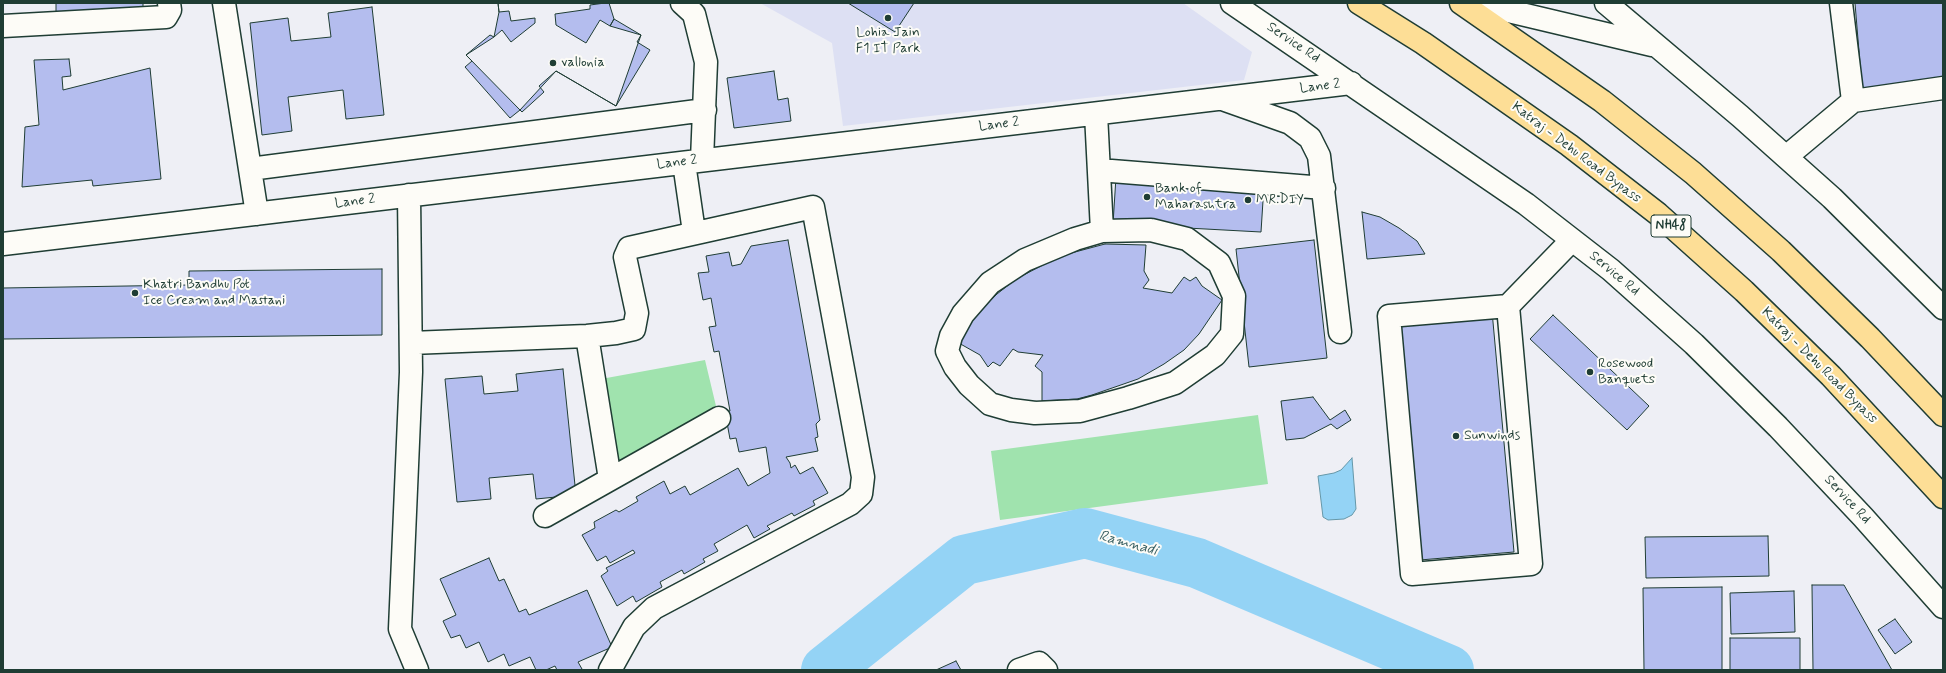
<!DOCTYPE html>
<html>
<head>
<meta charset="utf-8">
<style>
  body { margin:0 }
  #map { position:relative; width:1946px; height:673px; overflow:hidden; background:#eeeff5; font-family:Mynerve,sans-serif }
  canvas { display:block }
  .frame { position:absolute; inset:0; border:4px solid #1f3d34; pointer-events:none }
</style>
</head>
<body>
<div id="map">
<canvas width="1946" height="673"></canvas>
<div class="frame"></div>
</div>
<script>
const ctx = document.querySelector('canvas').getContext('2d');
ctx.lineJoin = 'round';
function fillPath(path, color) { ctx.fillStyle = color; ctx.fill(path, 'evenodd'); }
const toPath = rows => new Path2D(rows.map(r => 'M' + r).join(''));
function stroke(path, color, width, dash) { ctx.strokeStyle = color; ctx.lineWidth = width; ctx.lineCap = dash ? 'butt' : 'round'; ctx.setLineDash(dash || []); ctx.stroke(path); }
function label(font, color, halo, rows, align = 'center') {
  ctx.font = font + ' Mynerve,sans-serif'; ctx.lineWidth = 4; ctx.setLineDash([]); ctx.textBaseline = 'middle'; ctx.strokeStyle = halo; ctx.fillStyle = color; for (const [text, x, y, turn = 0] of rows) {
    ctx.save(); ctx.translate(x, y); ctx.rotate((+turn || 0) * Math.PI / 180); ctx.textAlign = isNaN(turn) ? turn : align; if (halo) ctx.strokeText(text, 0, 0); ctx.fillText(text, 0, 0); ctx.restore();
  }
}
fillPath(toPath([
  [760,3,1183,3,1252,52,1244,80,843,126,832,43]
]), '#dde0f3');
fillPath(toPath([
  [705,360,716,406,615,463,601,379],
  [1258,415,1268,484,1000,520,991,451]
]), '#a0e3ae');
const water = toPath([
  [1352,458,1356,509,1352,515,1344,519,1328,520,1323,517,1318,476,1334,473,1341,470,1352,458]
]);
fillPath(water, '#94d3f5');
stroke(water, '#6597a8', 1);
stroke(toPath([
  [826,670,964,560,1085,533,1197,563,1449,670]
]), '#94d3f5', 50);
const building = toPath([
  [56,3,143,3,143,14,56,18,56,3],
  [498,3,605,3,590,5,590,9,555,14,556,25,586,43,600,20,610,26,614,19,641,35,637,42,650,50,616,106,556,71,539,86,544,92,522,112,520,110,510,118,465,67,472,61,466,55,490,35,494,37,502,30,511,42,535,23,535,18,511,21,509,11,499,12,498,3],
  [498,3,609,3,614,19,610,26,641,35,616,106,556,71,520,110,466,55,494,37,499,12,498,3],
  [848,3,914,3,895,32,848,3],
  [1855,3,1943,3,1943,81,1862,88,1855,3],
  [372,7,384,115,346,119,343,90,288,97,292,131,262,135,250,23,288,18,291,41,331,37,328,13,372,7],
  [69,59,71,76,62,77,63,90,150,68,161,179,93,186,92,180,22,187,25,127,39,125,34,60,69,59],
  [774,71,778,100,788,98,791,121,734,128,727,78,774,71],
  [1116,177,1264,185,1261,232,1113,224,1116,177],
  [1362,212,1380,217,1399,228,1417,241,1425,254,1367,259,1362,212],
  [788,240,820,420,816,424,818,437,815,438,818,451,786,457,790,463,791,468,795,465,800,474,813,467,828,493,813,501,815,505,794,516,792,513,767,526,770,529,754,538,747,525,714,544,718,551,703,559,705,562,684,574,682,570,660,582,662,587,636,602,633,596,617,606,601,576,608,571,606,568,635,553,633,550,610,563,606,556,597,561,582,535,595,528,594,522,616,510,619,512,638,501,636,497,664,481,670,494,685,486,690,495,738,468,748,486,770,473,766,447,739,452,736,438,730,439,725,412,730,411,719,351,714,352,709,327,716,326,711,298,703,300,698,273,709,272,706,256,729,252,732,266,741,264,751,246,788,240],
  [1314,240,1327,358,1249,367,1236,249,1314,240],
  [1105,244,1146,245,1144,271,1149,280,1143,288,1172,293,1184,277,1190,281,1196,277,1202,286,1222,300,1199,334,1184,350,1164,364,1138,379,1092,395,1077,399,1042,401,1042,372,1035,366,1043,355,1018,352,1013,349,1000,366,993,362,988,367,980,355,957,342,978,313,997,294,1016,279,1060,256,1105,244],
  [382,269,382,335,3,339,3,288,189,285,189,271,382,269],
  [1492,311,1514,552,1420,560,1398,320,1492,311],
  [1553,315,1649,406,1627,430,1530,339,1553,315],
  [563,369,576,495,536,499,533,474,489,478,491,499,457,502,445,379,482,376,484,394,518,391,516,374,563,369],
  [1313,397,1330,420,1345,410,1351,420,1337,429,1331,424,1304,438,1286,440,1281,401,1313,397],
  [1768,536,1769,576,1646,578,1645,537,1768,536],
  [489,558,499,581,504,579,519,612,526,609,529,615,587,590,612,647,578,662,582,669,580,670,557,670,555,666,546,670,536,670,530,657,509,666,504,654,488,662,479,642,466,648,460,635,451,638,443,621,456,615,440,579,489,558],
  [1812,585,1844,585,1892,670,1813,670,1812,585],
  [1722,587,1722,670,1644,670,1643,588,1722,587],
  [1794,591,1795,632,1731,634,1730,593,1794,591],
  [1895,619,1912,642,1895,654,1878,630,1895,619],
  [1730,638,1800,638,1800,670,1730,670,1730,638],
  [956,661,961,670,936,670,956,661]
]);
fillPath(building, '#b4bdee');
stroke(building, '#1f3d34', 1);
const minor = toPath([
  [224,3,257,214],
  [682,3,694,14,706,62,702,160],
  [1232,3,1526,204,1611,270,1694,344,1778,427,1863,517,1943,607],
  [1475,3,1652,45],
  [1606,3,1740,116,1832,198,1943,308],
  [1841,3,1853,101],
  [3,26,166,17,170,10,169,3],
  [1225,100,1290,123,1310,138,1319,156,1340,332],
  [1096,114,1102,231],
  [1786,157,1853,101,1943,88],
  [684,163,694,232],
  [250,169,705,110],
  [1099,170,1324,188],
  [409,195,411,372,400,629,417,670],
  [1151,230,1187,239,1219,263,1234,296,1232,334,1215,355,1175,383,1128,398,1080,411,1035,413,1011,410,990,404,969,385,955,367,947,351,951,336,963,314,990,283,1025,260,1075,239,1102,231,1151,230],
  [3,244,1351,83],
  [1508,306,1531,564,1412,574,1389,316,1508,306,1572,240],
  [587,336,610,479],
  [411,343,587,336,616,333,634,329,637,313,625,257,629,248,813,207,863,477,861,494,850,504,654,608,634,627,610,670],
  [545,516,719,418],
  [1019,670,1039,663,1046,670]
]);
const highway = toPath([
  [1359,3,1423,43,1569,145,1658,214,1744,291,1831,376,1943,497],
  [1461,3,1602,101,1693,173,1781,251,1870,338,1943,415]
]);
stroke(minor, '#1f3d34', 25);
stroke(highway, '#1f3d34', 25);
stroke(minor, '#fdfcf7', 22);
stroke(highway, '#fdde96', 22);
for (const [x, y, r, color] of [
  [888,18,4,"#1f3d34"],
  [553,63,4,"#1f3d34"],
  [1147,197,4,"#1f3d34"],
  [1248,200,4,"#1f3d34"],
  [135,293,4,"#1f3d34"],
  [1590,372,4,"#1f3d34"],
  [1456,436,4,"#1f3d34"]
]) { const dot = new Path2D(); dot.arc(x, y, r, 0, 2 * Math.PI); ctx.fillStyle = color; ctx.fill(dot); stroke(dot, '#fdfcf7', 1.5); }
for (const [x, y, w] of [
  [1671,226,40]
]) { const box = new Path2D(); box.roundRect(x - w / 2, y - 11, w, 22, 3); ctx.fillStyle = '#fdfcf7'; ctx.fill(box); stroke(box, '#1f3d34', 1); }
label('bold 13px', '#1f3d34', null, [
  ["NH48",1671,226]
]);
label('14px', '#1f3d34', '#fdfcf7', [
  ["Lohia Jain",888,33,"center"],
  ["F1 IT Park",888,49,"center"],
  ["vallonia",561,63],
  ["Bank of",1155,189],
  ["Maharashtra",1155,205],
  ["MR.DIY",1256,200],
  ["Khatri Bandhu Pot",143,285],
  ["Ice Cream and Mastani",143,301],
  ["Rosewood",1598,364],
  ["Banquets",1598,380],
  ["Sunwinds",1464,436]
], 'left');
label('14px', '#1f3d34', '#fdfcf7', [
  ["Service Rd",1293,43,34],
  ["Lane 2",1320,87,-7],
  ["Lane 2",999,125,-7],
  ["Katraj - Dehu Road Bypass",1576,153,37],
  ["Lane 2",677,163,-7],
  ["Lane 2",355,202,-7],
  ["Service Rd",1614,274,40],
  ["Katraj - Dehu Road Bypass",1819,366,45],
  ["Service Rd",1847,500,47]
]);
label('italic 15px', '#3c6264', '#fdfcf7', [
  ["Ramnadi",1128,544,15]
]);
</script>
</body>
</html>
